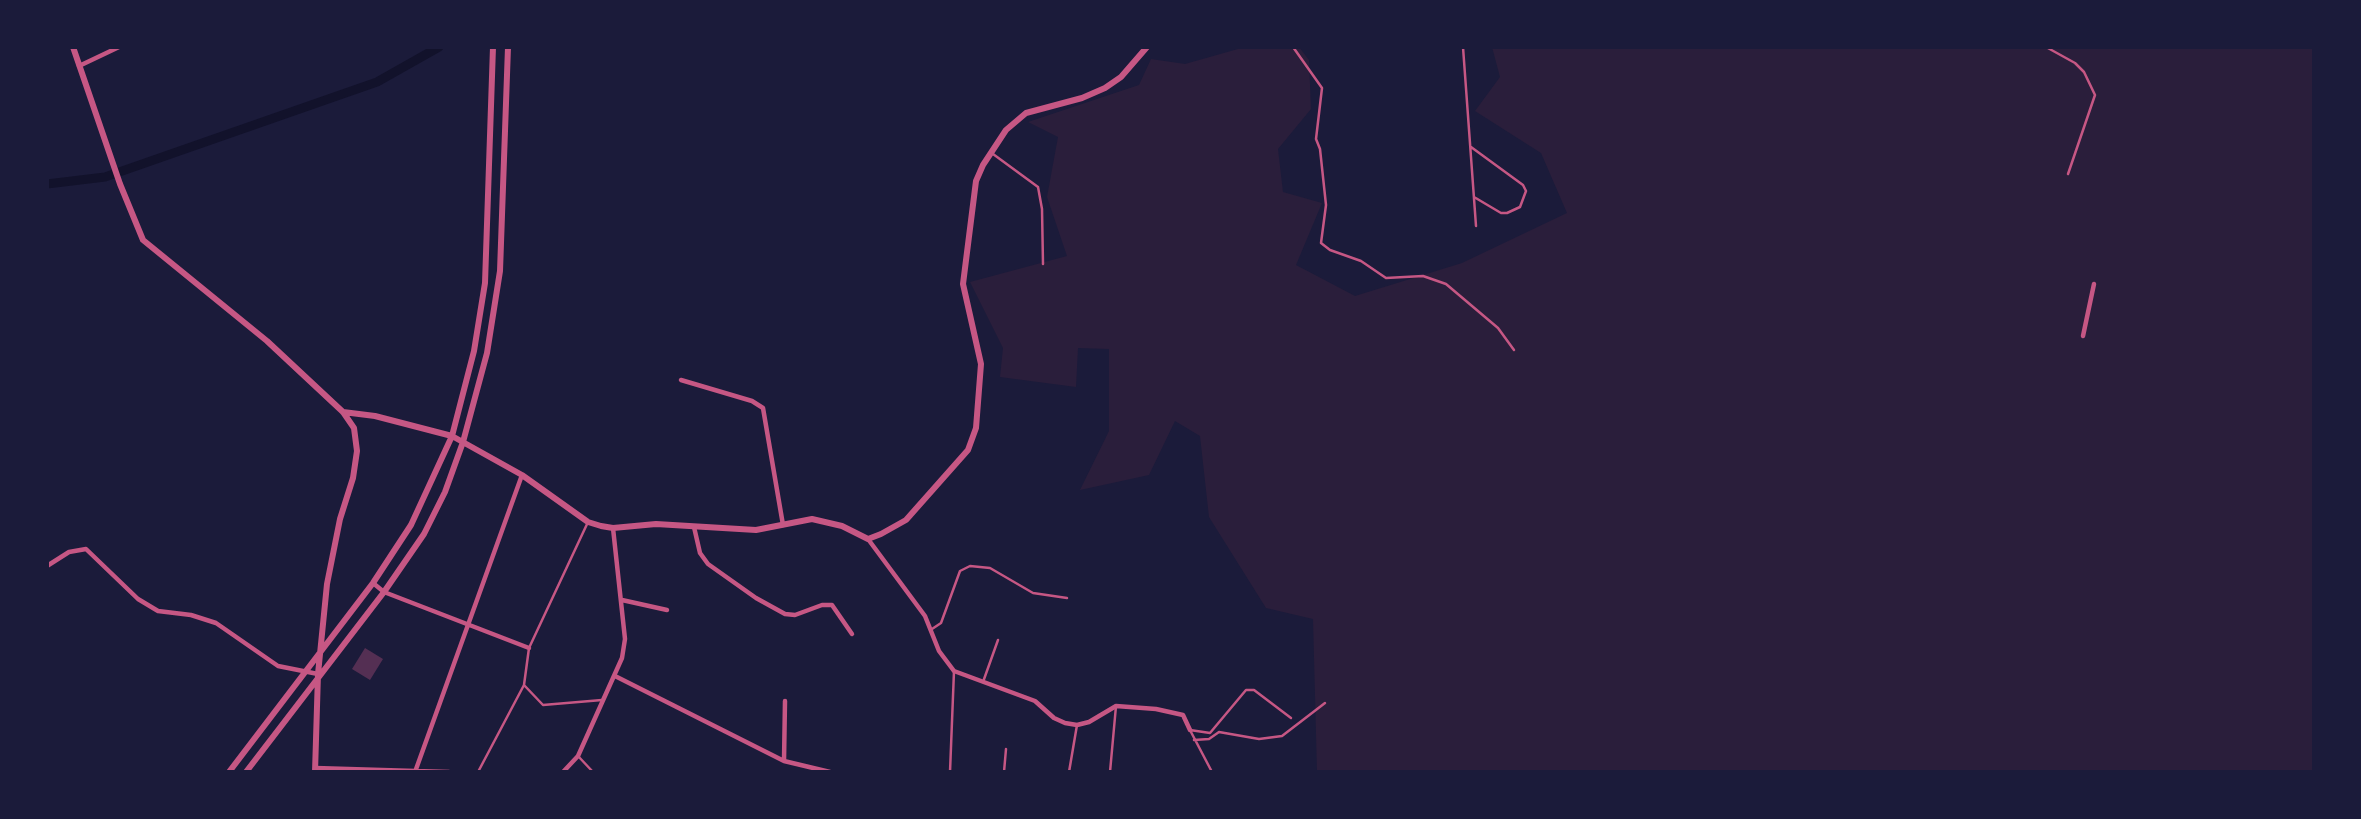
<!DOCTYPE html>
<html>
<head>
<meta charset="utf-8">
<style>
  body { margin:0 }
  #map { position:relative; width:2361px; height:819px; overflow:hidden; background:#1b1b3a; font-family:Inter,sans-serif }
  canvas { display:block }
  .frame { position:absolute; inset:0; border:49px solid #1b1b3a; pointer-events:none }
</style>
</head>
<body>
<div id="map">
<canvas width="2361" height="819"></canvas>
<div class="frame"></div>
</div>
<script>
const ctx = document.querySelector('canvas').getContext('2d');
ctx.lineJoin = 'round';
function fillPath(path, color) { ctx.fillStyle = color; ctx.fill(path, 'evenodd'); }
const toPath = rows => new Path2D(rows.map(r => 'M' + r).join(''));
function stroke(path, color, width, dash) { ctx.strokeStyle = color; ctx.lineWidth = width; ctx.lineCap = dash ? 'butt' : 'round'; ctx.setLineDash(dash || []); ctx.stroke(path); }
fillPath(toPath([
  [1245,47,1299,47,1309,60,1311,109,1278,149,1283,192,1322,203,1296,265,1355,296,1462,263,1567,213,1541,153,1475,111,1500,77,1492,47,2314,47,2314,772,1317,772,1313,619,1266,608,1209,517,1200,436,1175,421,1149,475,1080,490,1109,431,1109,349,1078,348,1076,387,1000,377,1003,348,970,282,1067,256,1047,197,1058,137,1028,122,1139,85,1151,59,1185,64]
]), '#2a1e3b');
stroke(toPath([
  [47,184,105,177,377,82,439,47]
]), '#12122b', 9);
fillPath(toPath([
  [365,648,383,659,370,680,352,669]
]), '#542f53');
stroke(toPath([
  [1293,47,1322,88,1316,139,1320,149,1326,205,1321,243,1330,250,1361,261,1386,278,1423,276,1446,284,1498,328,1514,350],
  [1463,47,1476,226],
  [2046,47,2075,63,2084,72,2095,95,2068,174],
  [1471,147,1523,185,1526,191,1520,207,1507,213,1501,213,1474,197],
  [993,154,1038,187,1042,209,1043,264],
  [932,629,941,623,960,571,970,566,990,568,1033,593,1067,598],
  [983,682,998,640],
  [524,685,543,705,602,700],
  [1190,730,1210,733,1246,690,1254,690,1291,718],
  [1191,732,1212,772],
  [1194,740,1209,739,1219,732,1259,739,1282,736,1325,703],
  [578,756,593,772],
  [478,772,524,685,529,648,588,522],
  [950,772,954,671],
  [1004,772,1006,749],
  [1069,772,1077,725],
  [1110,772,1116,706]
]), '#c65784', 2.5);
stroke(toPath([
  [79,66,119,47],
  [2083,336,2094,284],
  [681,380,752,401,763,408,783,525],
  [694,527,700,553,708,564,756,598,785,614,795,615,822,605,832,605,852,634],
  [868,539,925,616,939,651,954,671,1035,701,1054,718,1065,723,1077,725,1089,722,1116,706,1156,709,1183,715,1190,730],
  [47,566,69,552,86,549,138,599,158,611,191,615,216,623,278,666,318,674],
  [373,583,384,592,529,648],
  [622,600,667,610],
  [615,676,784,761,830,772],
  [784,761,785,701],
  [315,768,449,772],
  [415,772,522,475],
  [563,772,578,756,622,658,625,639,613,528]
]), '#c65784', 4.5);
stroke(toPath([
  [73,47,120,184,143,240,267,341,343,412,354,428,357,451,353,478,340,519,327,584,318,674,315,772],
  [343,412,375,416,452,436,522,475,588,522,601,526,613,528,656,524,756,530,812,519,842,526,868,539,881,534,906,520,968,450,976,428,981,364,963,284,976,181,983,165,1006,130,1026,113,1082,98,1105,88,1121,77,1147,47],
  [229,772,373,583,411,525,452,436,474,351,485,283,493,47],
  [246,772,384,592,424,534,445,492,463,442,487,353,500,271,508,47]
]), '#c65784', 6);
</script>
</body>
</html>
